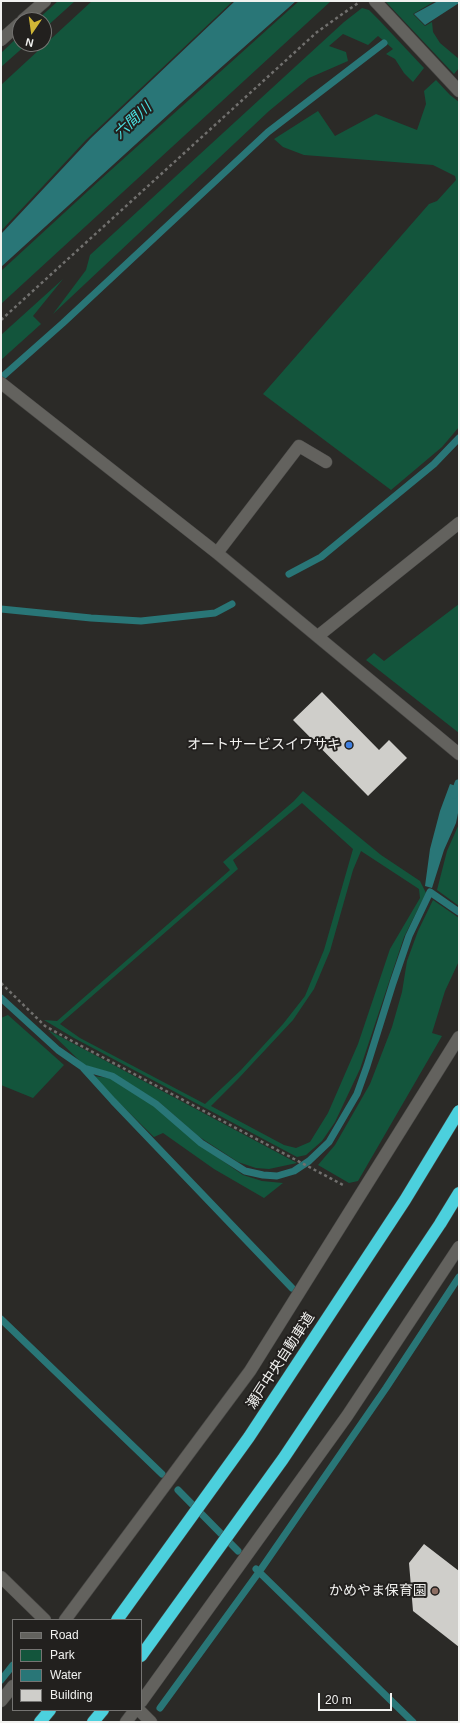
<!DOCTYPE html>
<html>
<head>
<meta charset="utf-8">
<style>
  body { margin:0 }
  #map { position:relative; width:460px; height:1723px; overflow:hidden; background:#2b2a27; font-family:Helvetica,sans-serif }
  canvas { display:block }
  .frame { position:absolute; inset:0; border:2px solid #f1f1ef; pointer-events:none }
  .legend { position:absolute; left:12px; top:1619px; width:130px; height:92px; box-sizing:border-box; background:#22201e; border:1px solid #757472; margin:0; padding:5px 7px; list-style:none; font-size:12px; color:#f1f1ef }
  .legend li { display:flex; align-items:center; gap:8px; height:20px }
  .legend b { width:20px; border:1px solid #757472 }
  .north { position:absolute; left:12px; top:12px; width:40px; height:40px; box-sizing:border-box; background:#22201e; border:1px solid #757472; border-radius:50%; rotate:193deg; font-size:11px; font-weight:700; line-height:16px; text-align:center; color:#f1f1ef }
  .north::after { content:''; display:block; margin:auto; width:14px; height:18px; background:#d1b736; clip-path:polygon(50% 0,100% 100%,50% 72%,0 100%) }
  .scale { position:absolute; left:318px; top:1693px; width:74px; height:18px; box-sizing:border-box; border:2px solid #f1f1ef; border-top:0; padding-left:5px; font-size:12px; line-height:14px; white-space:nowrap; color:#f1f1ef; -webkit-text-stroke:3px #22201e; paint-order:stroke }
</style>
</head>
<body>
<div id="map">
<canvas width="460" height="1723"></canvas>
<div class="frame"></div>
<ul class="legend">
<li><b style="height:5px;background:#63625e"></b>Road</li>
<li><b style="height:11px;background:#13553c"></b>Park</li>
<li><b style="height:11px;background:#297677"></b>Water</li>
<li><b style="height:11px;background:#cfceca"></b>Building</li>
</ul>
<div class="north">N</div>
<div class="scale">20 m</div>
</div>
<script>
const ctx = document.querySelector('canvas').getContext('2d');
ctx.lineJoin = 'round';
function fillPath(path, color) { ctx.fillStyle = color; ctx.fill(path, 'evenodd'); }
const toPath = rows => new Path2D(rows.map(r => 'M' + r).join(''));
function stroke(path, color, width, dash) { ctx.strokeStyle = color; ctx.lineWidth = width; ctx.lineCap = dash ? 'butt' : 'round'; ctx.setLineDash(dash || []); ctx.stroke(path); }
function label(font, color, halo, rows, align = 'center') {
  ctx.font = font + ' Helvetica,"Noto Sans JP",sans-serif'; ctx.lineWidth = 4; ctx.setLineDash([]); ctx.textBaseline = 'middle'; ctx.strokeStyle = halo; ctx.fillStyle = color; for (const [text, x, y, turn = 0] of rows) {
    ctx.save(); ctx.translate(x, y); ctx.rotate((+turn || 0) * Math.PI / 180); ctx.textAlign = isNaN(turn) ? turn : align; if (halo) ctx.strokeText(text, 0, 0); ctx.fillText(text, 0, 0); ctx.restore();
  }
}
fillPath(toPath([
  [58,1,75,1,44,29,44,20,37,20],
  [92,1,233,1,86,140,1,231,1,85],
  [299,1,331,1,1,304,1,271,101,179],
  [389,1,435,1,413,14,425,26,432,22,433,32,440,43,459,59,459,68,454,74,386,2],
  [362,8,369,10,379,20,424,68,413,82,404,73,395,59,386,54,393,49,378,36,368,45,343,34,329,46,346,52,348,61,309,78,269,111,53,314,86,270,90,255,344,22],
  [20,35,20,44,27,44,1,67,1,53],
  [436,80,450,95,459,102,459,427,442,447,391,490,263,394,429,204,437,201,456,180,455,176,433,165,304,155,283,147,274,139,318,111,335,136,376,114,417,130,426,104,424,91],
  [63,279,33,316,41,324,1,360,1,335],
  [459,604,459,733,366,660,374,653,384,661],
  [303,791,381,855,420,881,426,893,404,937,360,1069,335,1122,322,1141,306,1155,297,1157,74,1038,44,1020,57,1021,230,870,223,862,294,801],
  [302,803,353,849,324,950,305,996,283,1024,241,1070,205,1104,80,1038,60,1024,238,869,233,860],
  [361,851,419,889,420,898,390,949,358,1044,328,1113,310,1142,296,1148,284,1145,211,1106,238,1079,293,1020,314,989,330,951,353,870],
  [459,824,459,906,437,890,447,851],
  [433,900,459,918,459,961,445,991,432,1033,442,1036,358,1181,349,1183,318,1165,335,1145,370,1084,392,1027,402,992,407,961,418,931],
  [8,1015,64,1065,33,1098,1,1085,1,1018],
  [48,1030,297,1163,269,1169,256,1168,238,1162,198,1136,159,1102,112,1073,84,1065],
  [92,1076,110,1078,153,1105,197,1143,243,1175,262,1181,283,1183,264,1198,214,1169,163,1133,154,1137]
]), '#13553c');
fillPath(toPath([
  [235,1,296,1,181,103,1,267,1,234,91,138],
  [438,1,459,1,459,3,425,25,414,14],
  [450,784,459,787,459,808,456,823,444,850,432,888,425,886,430,849,440,811]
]), '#297677');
stroke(toPath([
  [1,378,63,323,268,132,384,43],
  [289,574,321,557,434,464,459,438],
  [1,609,91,618,141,621,215,613,232,604],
  [454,795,458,783],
  [1,998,58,1050,84,1068,112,1076,156,1104,201,1143,245,1171,263,1175,277,1176,294,1171,309,1161,329,1142,357,1094,367,1066,393,983,409,936,430,892,459,912],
  [84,1069,113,1101,292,1288],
  [1,1319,162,1474],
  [178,1490,238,1551],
  [256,1569,413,1722],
  [1,1680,13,1665],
  [160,1708,259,1572,386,1388,459,1277]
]), '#297677', 7);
fillPath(toPath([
  [322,692,379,750,389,740,407,758,368,796,293,720],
  [424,1544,459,1571,459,1647,413,1611,409,1563]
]), '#cfceca');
const minor = toPath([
  [375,1,459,91],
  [23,20,45,1],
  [1,40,20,23],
  [1,383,217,553,459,754],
  [217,553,299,446,326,462],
  [318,636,459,523],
  [1,1577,45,1620],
  [65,1620,250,1371,459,1037],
  [1,1701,13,1686],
  [141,1702,347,1416,459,1247],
  [139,1710,151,1722],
  [126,1722,135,1710]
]);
const highway = toPath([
  [141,1656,283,1459,440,1224,459,1193],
  [40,1722,50,1710],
  [93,1722,103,1710]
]);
stroke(minor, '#494846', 13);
stroke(highway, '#494846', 13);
stroke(toPath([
  [1,320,317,32,358,3],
  [1,983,45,1026,72,1041,345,1186]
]), '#71706e', 2.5, [3, 3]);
stroke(minor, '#63625e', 12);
stroke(highway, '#4cd0dd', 12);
const highwayBridge = toPath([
  [117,1620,249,1437,405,1200,459,1111]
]);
stroke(highwayBridge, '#494846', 13, []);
stroke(highwayBridge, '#4cd0dd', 12);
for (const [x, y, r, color] of [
  [349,745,4,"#3f7fe0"],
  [435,1591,4,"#8d6e63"]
]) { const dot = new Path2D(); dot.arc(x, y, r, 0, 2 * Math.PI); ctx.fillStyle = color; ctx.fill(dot); stroke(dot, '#22201e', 1.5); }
label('14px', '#f1f1ef', '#22201e', [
  ["オートサービスイワサキ",341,745],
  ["かめやま保育園",427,1591]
], 'right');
label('14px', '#f1f1ef', '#22201e', [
  ["瀬戸中央自動車道",281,1361,-57]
]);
label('italic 15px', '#4adedf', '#22201e', [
  ["六間川",133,121,-43]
]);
</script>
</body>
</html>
